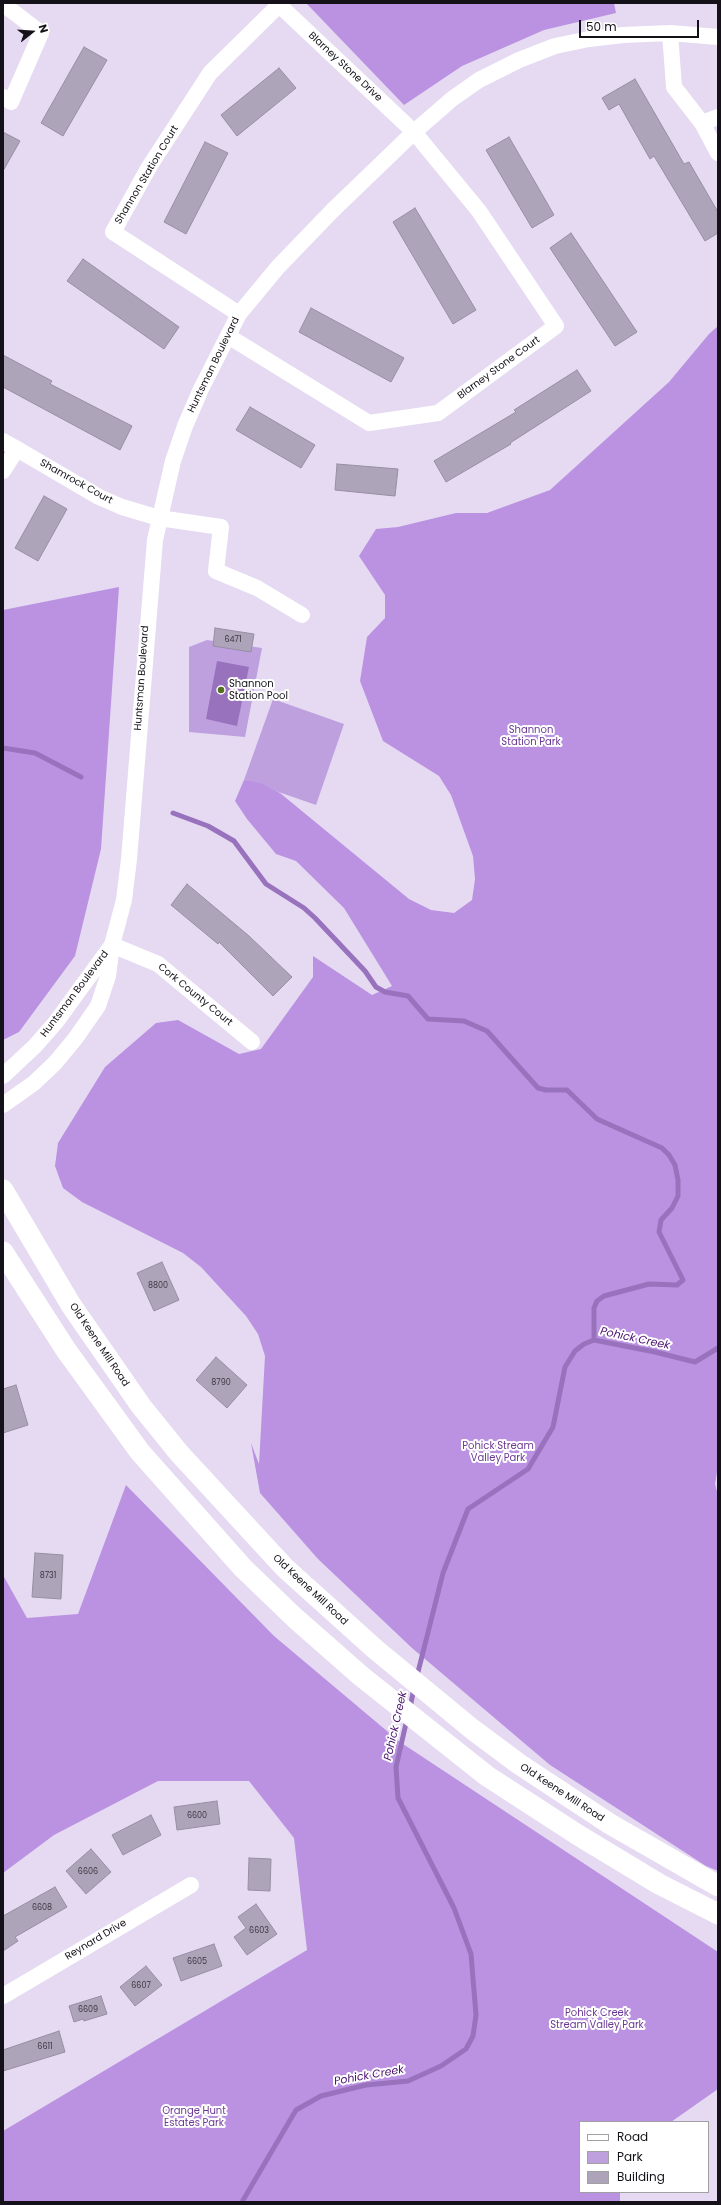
<!DOCTYPE html>
<html>
<head>
<meta charset="utf-8">
<style>
  body { margin:0 }
  #map { position:relative; width:721px; height:2205px; overflow:hidden; background:#e5daf2; font-family:Poppins,sans-serif }
  canvas { display:block }
  .frame { position:absolute; inset:0; border:4px solid #141118; pointer-events:none }
  .legend { position:absolute; left:579px; top:2121px; width:130px; height:72px; box-sizing:border-box; background:#fff; border:1px solid #a1a0a3; margin:0; padding:5px 7px; list-style:none; font-size:12px; color:#141118 }
  .legend li { display:flex; align-items:center; gap:8px; height:20px }
  .legend b { width:20px; border:1px solid #a1a0a3 }
  .north { position:absolute; left:12px; top:12px; width:40px; height:40px; -webkit-text-stroke:3px #fff; paint-order:stroke; rotate:73deg; font-size:11px; font-weight:700; line-height:16px; text-align:center; color:#141118 }
  .north::after { content:''; display:block; margin:auto; width:14px; height:18px; background:#141118; clip-path:polygon(50% 0,100% 100%,50% 72%,0 100%) }
  .scale { position:absolute; left:579px; top:20px; width:120px; height:18px; box-sizing:border-box; border:2px solid #141118; border-top:0; padding-left:5px; font-size:12px; line-height:14px; white-space:nowrap; color:#141118; -webkit-text-stroke:3px #fff; paint-order:stroke }
</style>
</head>
<body>
<div id="map">
<canvas width="721" height="2205"></canvas>
<div class="frame"></div>
<ul class="legend">
<li><b style="height:5px;background:#fff"></b>Road</li>
<li><b style="height:11px;background:#bfa0df"></b>Park</li>
<li><b style="height:11px;background:#aea4ba"></b>Building</li>
</ul>
<div class="north">N</div>
<div class="scale">50 m</div>
</div>
<script>
const ctx = document.querySelector('canvas').getContext('2d');
ctx.lineJoin = 'round';
function fillPath(path, color) { ctx.fillStyle = color; ctx.fill(path, 'evenodd'); }
const toPath = rows => new Path2D(rows.map(r => 'M' + r).join(''));
function stroke(path, color, width, dash) { ctx.strokeStyle = color; ctx.lineWidth = width; ctx.lineCap = dash ? 'butt' : 'round'; ctx.setLineDash(dash || []); ctx.stroke(path); }
function label(font, color, halo, rows, align = 'center') {
  ctx.font = font + ' Poppins,sans-serif'; ctx.lineWidth = 4; ctx.setLineDash([]); ctx.textBaseline = 'middle'; ctx.strokeStyle = halo; ctx.fillStyle = color; for (const [text, x, y, turn = 0] of rows) {
    ctx.save(); ctx.translate(x, y); ctx.rotate((+turn || 0) * Math.PI / 180); ctx.textAlign = isNaN(turn) ? turn : align; if (halo) ctx.strokeText(text, 0, 0); ctx.fillText(text, 0, 0); ctx.restore();
  }
}
fillPath(toPath([
  [207,640,262,648,245,737,189,732,189,647],
  [273,699,344,724,316,805,244,780]
]), '#bfa0df');
fillPath(toPath([
  [306,3,614,3,616,13,544,30,462,66,404,105],
  [718,326,718,1466,715,1484,718,1495,718,1871,706,1866,550,1765,412,1648,318,1559,260,1493,251,1443,259,1464,265,1356,258,1334,246,1316,201,1267,183,1253,82,1202,63,1188,55,1166,58,1143,105,1067,156,1023,178,1020,239,1054,261,1049,313,977,313,956,372,995,392,986,344,908,296,861,276,854,247,819,235,801,244,780,260,783,280,793,409,899,431,910,454,913,472,900,475,879,473,856,451,795,439,776,383,741,360,681,367,637,385,618,385,595,359,556,376,529,398,527,456,513,487,513,550,490,669,382,709,334],
  [119,587,101,849,75,956,19,1032,3,1040,3,610],
  [126,1485,274,1636,400,1742,718,1952,718,2089,671,2122,580,2122,580,2192,620,2192,620,2202,3,2202,3,2131,307,1950,294,1838,249,1781,158,1781,54,1835,3,1873,3,1575,27,1618,78,1614]
]), '#ba92e1');
fillPath(toPath([
  [217,661,249,667,237,726,206,719]
]), '#9972be');
stroke(toPath([
  [3,748,35,753,81,777],
  [173,813,208,826,234,841,266,884,304,908,315,918,365,971,376,987,385,992,408,996,428,1019,464,1021,487,1031,538,1088,546,1090,567,1090,597,1119,662,1148,669,1155,675,1165,678,1180,678,1196,672,1208,661,1220,659,1232,683,1280,677,1285,649,1284,604,1296,597,1301,594,1308,594,1340],
  [417,1676,443,1573,468,1509,528,1469,553,1427,565,1367,575,1351,584,1344,594,1340,655,1352,695,1362,718,1348],
  [410,1708,414,1688],
  [242,2202,296,2110,321,2096,366,2085,408,2081,441,2066,466,2049,473,2036,476,2015,471,1954,454,1908,398,1798,396,1767,407,1719]
]), '#9972be', 5);
const building = toPath([
  [84,47,107,60,63,136,41,123,84,47],
  [279,68,296,88,237,136,221,115,279,68],
  [635,79,684,164,689,162,718,212,718,233,705,241,654,156,650,159,619,104,609,110,602,98,635,79],
  [3,132,20,141,3,171,3,132],
  [509,137,554,215,532,228,486,150,509,137],
  [205,142,228,153,186,234,164,222,205,142],
  [415,208,476,310,453,324,393,222,415,208],
  [571,233,637,332,615,346,550,248,571,233],
  [83,259,179,327,164,349,67,281,83,259],
  [311,308,404,358,391,382,299,332,311,308],
  [3,355,52,381,50,384,132,426,120,450,3,387,3,355],
  [577,370,591,391,510,443,511,444,446,482,434,461,516,412,514,410,577,370],
  [250,407,315,445,301,468,236,430,250,407],
  [337,464,398,469,395,496,335,490,337,464],
  [44,496,67,509,38,561,15,548,44,496],
  [215,628,254,634,251,652,213,646,215,628],
  [187,884,249,936,292,977,273,996,219,942,218,944,171,905,187,884],
  [162,1262,179,1300,154,1311,137,1273,162,1262],
  [216,1357,247,1385,227,1408,196,1380,216,1357],
  [16,1385,28,1425,3,1433,3,1389,16,1385],
  [35,1553,63,1555,61,1599,32,1597,35,1553],
  [217,1801,220,1824,177,1830,174,1807,217,1801],
  [151,1815,161,1835,123,1855,112,1835,151,1815],
  [91,1849,111,1872,86,1894,66,1871,91,1849],
  [249,1858,271,1859,270,1891,248,1890,249,1858],
  [55,1887,67,1907,15,1937,18,1941,3,1951,3,1916,55,1887],
  [256,1904,277,1934,247,1955,234,1937,246,1928,238,1917,256,1904],
  [214,1944,222,1966,181,1981,173,1958,214,1944],
  [146,1966,162,1985,135,2006,120,1987,146,1966],
  [101,1996,107,2014,84,2021,83,2019,74,2022,69,2006,101,1996],
  [59,2031,65,2052,3,2071,3,2050,59,2031]
]);
fillPath(building, '#aea4ba');
stroke(building, '#988ea3', 1);
stroke(toPath([
  [3,4,41,33,11,102,3,97],
  [670,33,674,87,702,123],
  [718,117,702,123,718,153],
  [239,314,113,232,149,167,210,73,279,5],
  [228,336,369,423,438,413,556,326,479,211,414,132,277,3],
  [3,441,17,449,3,471],
  [17,449,99,497,122,507,159,518,221,527,216,571,257,588,302,615],
  [112,945,158,964,252,1042],
  [3,1076,35,1046,56,1022,112,945],
  [3,1105,34,1083,55,1063,75,1039,98,1006,108,976,112,945,124,900,129,859,155,540,173,461,185,426,201,389,239,314,278,267,333,210,414,132,452,99,479,80,519,60,555,46,589,39,623,35,670,33,718,37],
  [3,1996,191,1885]
]), '#fff', 16);
stroke(toPath([
  [3,1190,71,1305,141,1406,179,1453,285,1568,375,1649,472,1729,519,1764,610,1824,718,1886],
  [3,1252,66,1350,140,1452,243,1568,295,1618,361,1676,487,1776,578,1835,659,1884,718,1914]
]), '#fff', 21);
for (const [x, y, r, color] of [
  [221,690,4,"#536f22"]
]) { const dot = new Path2D(); dot.arc(x, y, r, 0, 2 * Math.PI); ctx.fillStyle = color; ctx.fill(dot); stroke(dot, '#fff', 1.5); }
label('8px', '#3a3640', null, [
  ["6471",233,640],
  ["8800",158,1286],
  ["8790",221,1383],
  ["8731",48,1576],
  ["6600",197,1816],
  ["6606",88,1872],
  ["6608",42,1908],
  ["6603",259,1931],
  ["6605",197,1962],
  ["6607",141,1986],
  ["6609",88,2010],
  ["6611",45,2047]
]);
label('10px', '#141118', '#fff', [
  ["Blarney Stone Drive",345,67,43],
  ["Shannon Station Court",147,175,-59],
  ["Huntsman Boulevard",214,365,-64],
  ["Blarney Stone Court",499,368,-36],
  ["Shamrock Court",76,482,29],
  ["Huntsman Boulevard",142,678,-86],
  ["Huntsman Boulevard",75,994,-53],
  ["Cork County Court",195,995,39],
  ["Old Keene Mill Road",99,1345,56],
  ["Old Keene Mill Road",310,1590,43],
  ["Old Keene Mill Road",562,1793,33],
  ["Reynard Drive",96,1940,-31]
]);
label('10px', '#141118', '#fff', [
  ["Shannon",229,684],
  ["Station Pool",229,696]
], 'left');
label('10px', '#6b3894', '#fff', [
  ["Shannon",531,730],
  ["Station Park",531,742],
  ["Pohick Stream",498,1446],
  ["Valley Park",498,1458],
  ["Pohick Creek",597,2013],
  ["Stream Valley Park",597,2025],
  ["Orange Hunt",194,2111],
  ["Estates Park",194,2123]
]);
label('italic 11px', '#480f6d', '#fff', [
  ["Pohick Creek",635,1339,12],
  ["Pohick Creek",396,1726,-77],
  ["Pohick Creek",369,2076,-10]
]);
</script>
</body>
</html>
